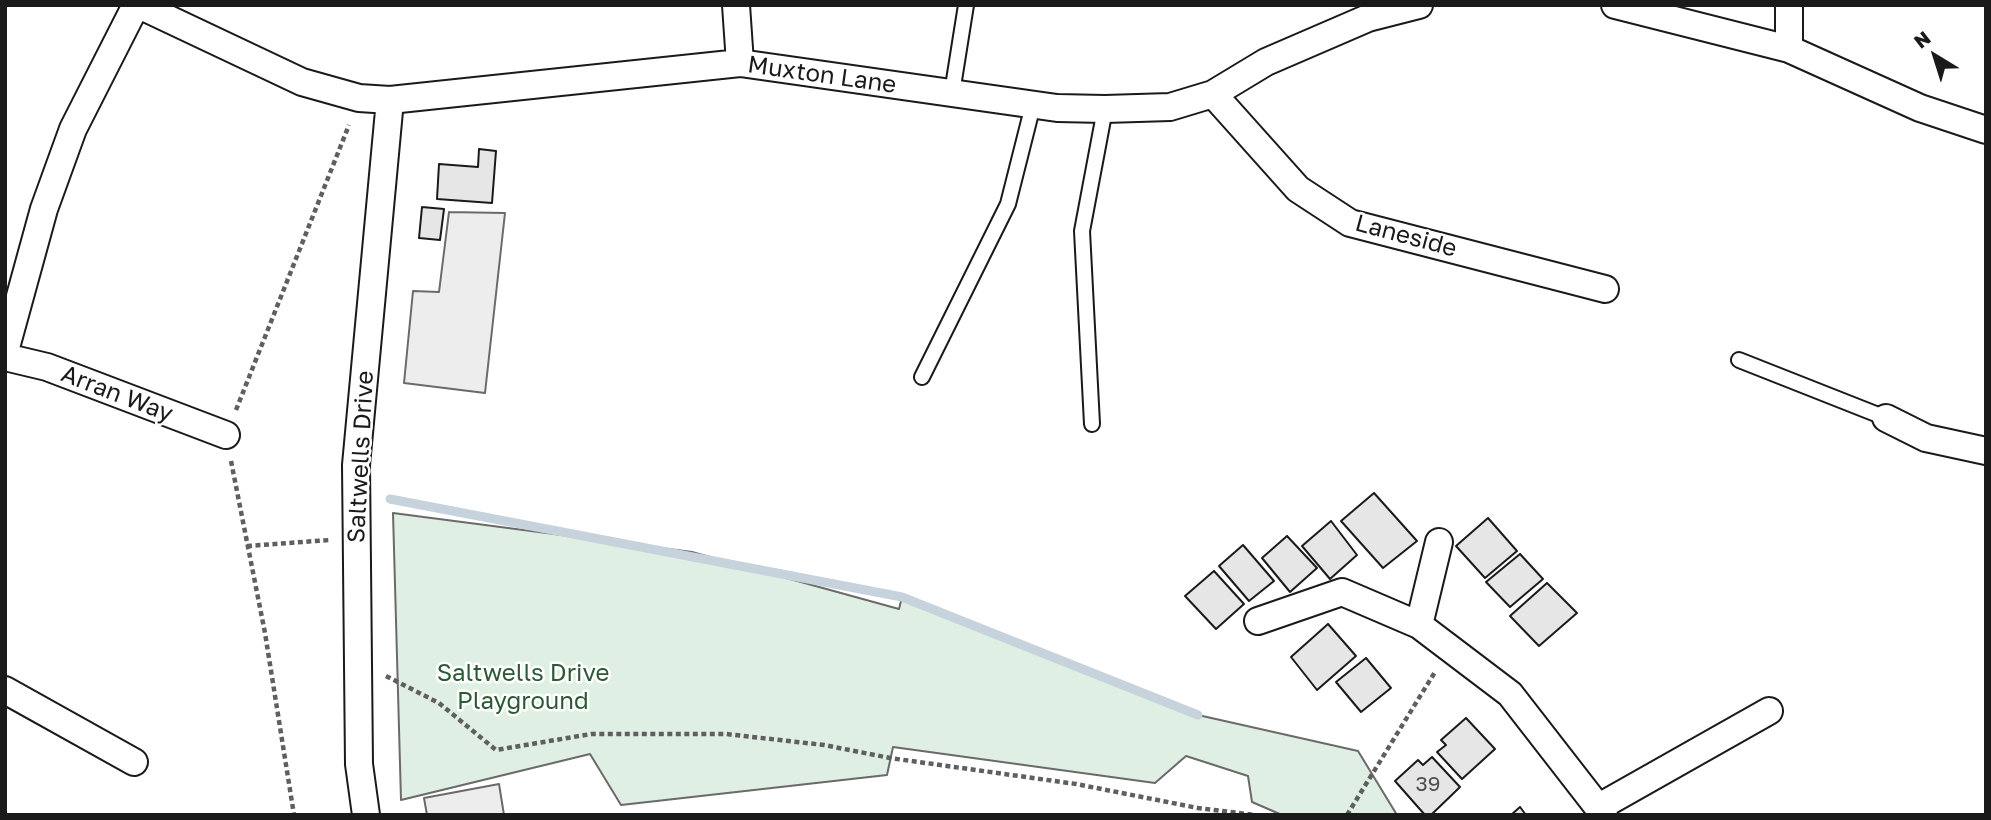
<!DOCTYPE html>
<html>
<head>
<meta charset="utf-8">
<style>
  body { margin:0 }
  #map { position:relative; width:1991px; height:820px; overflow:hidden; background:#fff; font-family:"Golos Text",sans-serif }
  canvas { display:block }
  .frame { position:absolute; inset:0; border:7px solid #1a1a1a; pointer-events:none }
  .north { position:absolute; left:1900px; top:21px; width:70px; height:70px; -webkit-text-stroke:5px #fff; paint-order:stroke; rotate:322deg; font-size:19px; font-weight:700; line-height:28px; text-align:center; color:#1a1a1a }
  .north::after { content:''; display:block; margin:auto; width:24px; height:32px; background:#1a1a1a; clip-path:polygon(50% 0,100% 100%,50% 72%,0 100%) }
</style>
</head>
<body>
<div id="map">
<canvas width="1991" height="820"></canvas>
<div class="frame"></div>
<div class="north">N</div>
</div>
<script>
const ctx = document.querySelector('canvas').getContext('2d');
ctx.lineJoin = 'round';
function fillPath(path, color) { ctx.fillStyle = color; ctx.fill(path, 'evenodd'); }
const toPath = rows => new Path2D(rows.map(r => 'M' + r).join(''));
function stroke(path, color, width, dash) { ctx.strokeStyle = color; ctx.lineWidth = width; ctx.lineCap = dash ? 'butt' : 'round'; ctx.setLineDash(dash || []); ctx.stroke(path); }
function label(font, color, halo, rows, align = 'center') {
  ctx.font = font + ' "Golos Text",sans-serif'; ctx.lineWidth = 5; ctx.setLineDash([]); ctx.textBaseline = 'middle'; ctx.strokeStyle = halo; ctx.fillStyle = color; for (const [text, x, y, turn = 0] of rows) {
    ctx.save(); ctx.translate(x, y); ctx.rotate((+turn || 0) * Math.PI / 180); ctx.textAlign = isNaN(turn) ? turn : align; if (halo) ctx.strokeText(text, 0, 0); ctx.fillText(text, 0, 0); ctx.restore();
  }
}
const green = toPath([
  [393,513,692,552,899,609,902,597,1198,715,1358,751,1397,815,1282,815,1252,802,1248,776,1186,756,1155,783,893,747,887,775,621,805,590,754,401,800,393,513]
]);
fillPath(green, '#e0efe3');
stroke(green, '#6a6a6a', 2);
const parking = toPath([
  [449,212,505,213,485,393,404,383,413,291,439,292,449,212],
  [499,784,504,815,427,815,424,798,499,784]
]);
fillPath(parking, '#ededed');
stroke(parking, '#6a6a6a', 2);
stroke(toPath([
  [390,499,902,597,1198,715]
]), '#c6d2dc', 9);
const building = toPath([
  [479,149,496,151,492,203,437,199,439,164,478,167,479,149],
  [422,207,444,209,440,240,419,238,422,207],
  [1374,493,1417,541,1383,568,1341,521,1374,493],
  [1488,518,1517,551,1485,578,1456,546,1488,518],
  [1331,521,1357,555,1330,579,1302,546,1331,521],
  [1287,536,1317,568,1290,592,1262,558,1287,536],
  [1243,545,1274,581,1249,601,1219,566,1243,545],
  [1520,554,1543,579,1510,607,1486,582,1520,554],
  [1214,571,1244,604,1216,629,1185,596,1214,571],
  [1547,583,1577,613,1539,646,1510,616,1547,583],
  [1328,624,1356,656,1317,690,1291,657,1328,624],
  [1366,658,1391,688,1361,712,1336,682,1366,658],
  [1466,718,1495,749,1462,779,1437,752,1446,745,1441,740,1466,718],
  [1432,757,1460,787,1431,815,1425,815,1395,781,1418,760,1423,765,1432,757],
  [1520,807,1526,815,1511,815,1520,807]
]);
fillPath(building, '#e6e6e6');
stroke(building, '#1a1a1a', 2);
const service = toPath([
  [952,93,966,5],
  [1739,360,1886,418],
  [922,377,1008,204,1033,105],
  [1092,424,1082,231,1105,109]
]);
const minor = toPath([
  [139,5,302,82,359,98,390,100,740,63,1057,108,1105,109,1170,107,1213,94,1266,62,1368,18,1419,5],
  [736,5,740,63],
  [1615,5,1789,49,1920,108,1986,130],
  [1789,5,1789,49],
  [1213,94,1298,189,1350,223,1605,289],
  [5,351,44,209,73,129,136,5],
  [5,357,47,367,226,435],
  [1886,418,1926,438,1986,451],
  [1258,621,1342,592,1419,625,1510,694,1604,815],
  [1419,625,1439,542],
  [5,690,134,762],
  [1599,807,1769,711],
  [366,815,359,764,356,465,390,100]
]);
stroke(service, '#1a1a1a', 18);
stroke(minor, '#1a1a1a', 30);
stroke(toPath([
  [236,410,349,125],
  [231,461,265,633,294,815],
  [247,546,330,540],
  [386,676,439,703,496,750,591,734,726,734,824,745,890,758,1076,784,1198,808,1255,815],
  [1347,815,1435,672]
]), '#5f5f5f', 4.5, [5, 3.5]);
stroke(service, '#fff', 14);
stroke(minor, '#fff', 26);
label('21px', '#4d4d4d', null, [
  ["39",1428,784]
]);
label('24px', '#1a1a1a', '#fff', [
  ["Muxton Lane",822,75,8],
  ["Laneside",1406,236,15],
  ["Arran Way",117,394,21],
  ["Saltwells Drive",361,457,-87]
]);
label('24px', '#2b5a34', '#fff', [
  ["Saltwells Drive",523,673],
  ["Playground",523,701]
]);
</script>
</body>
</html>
